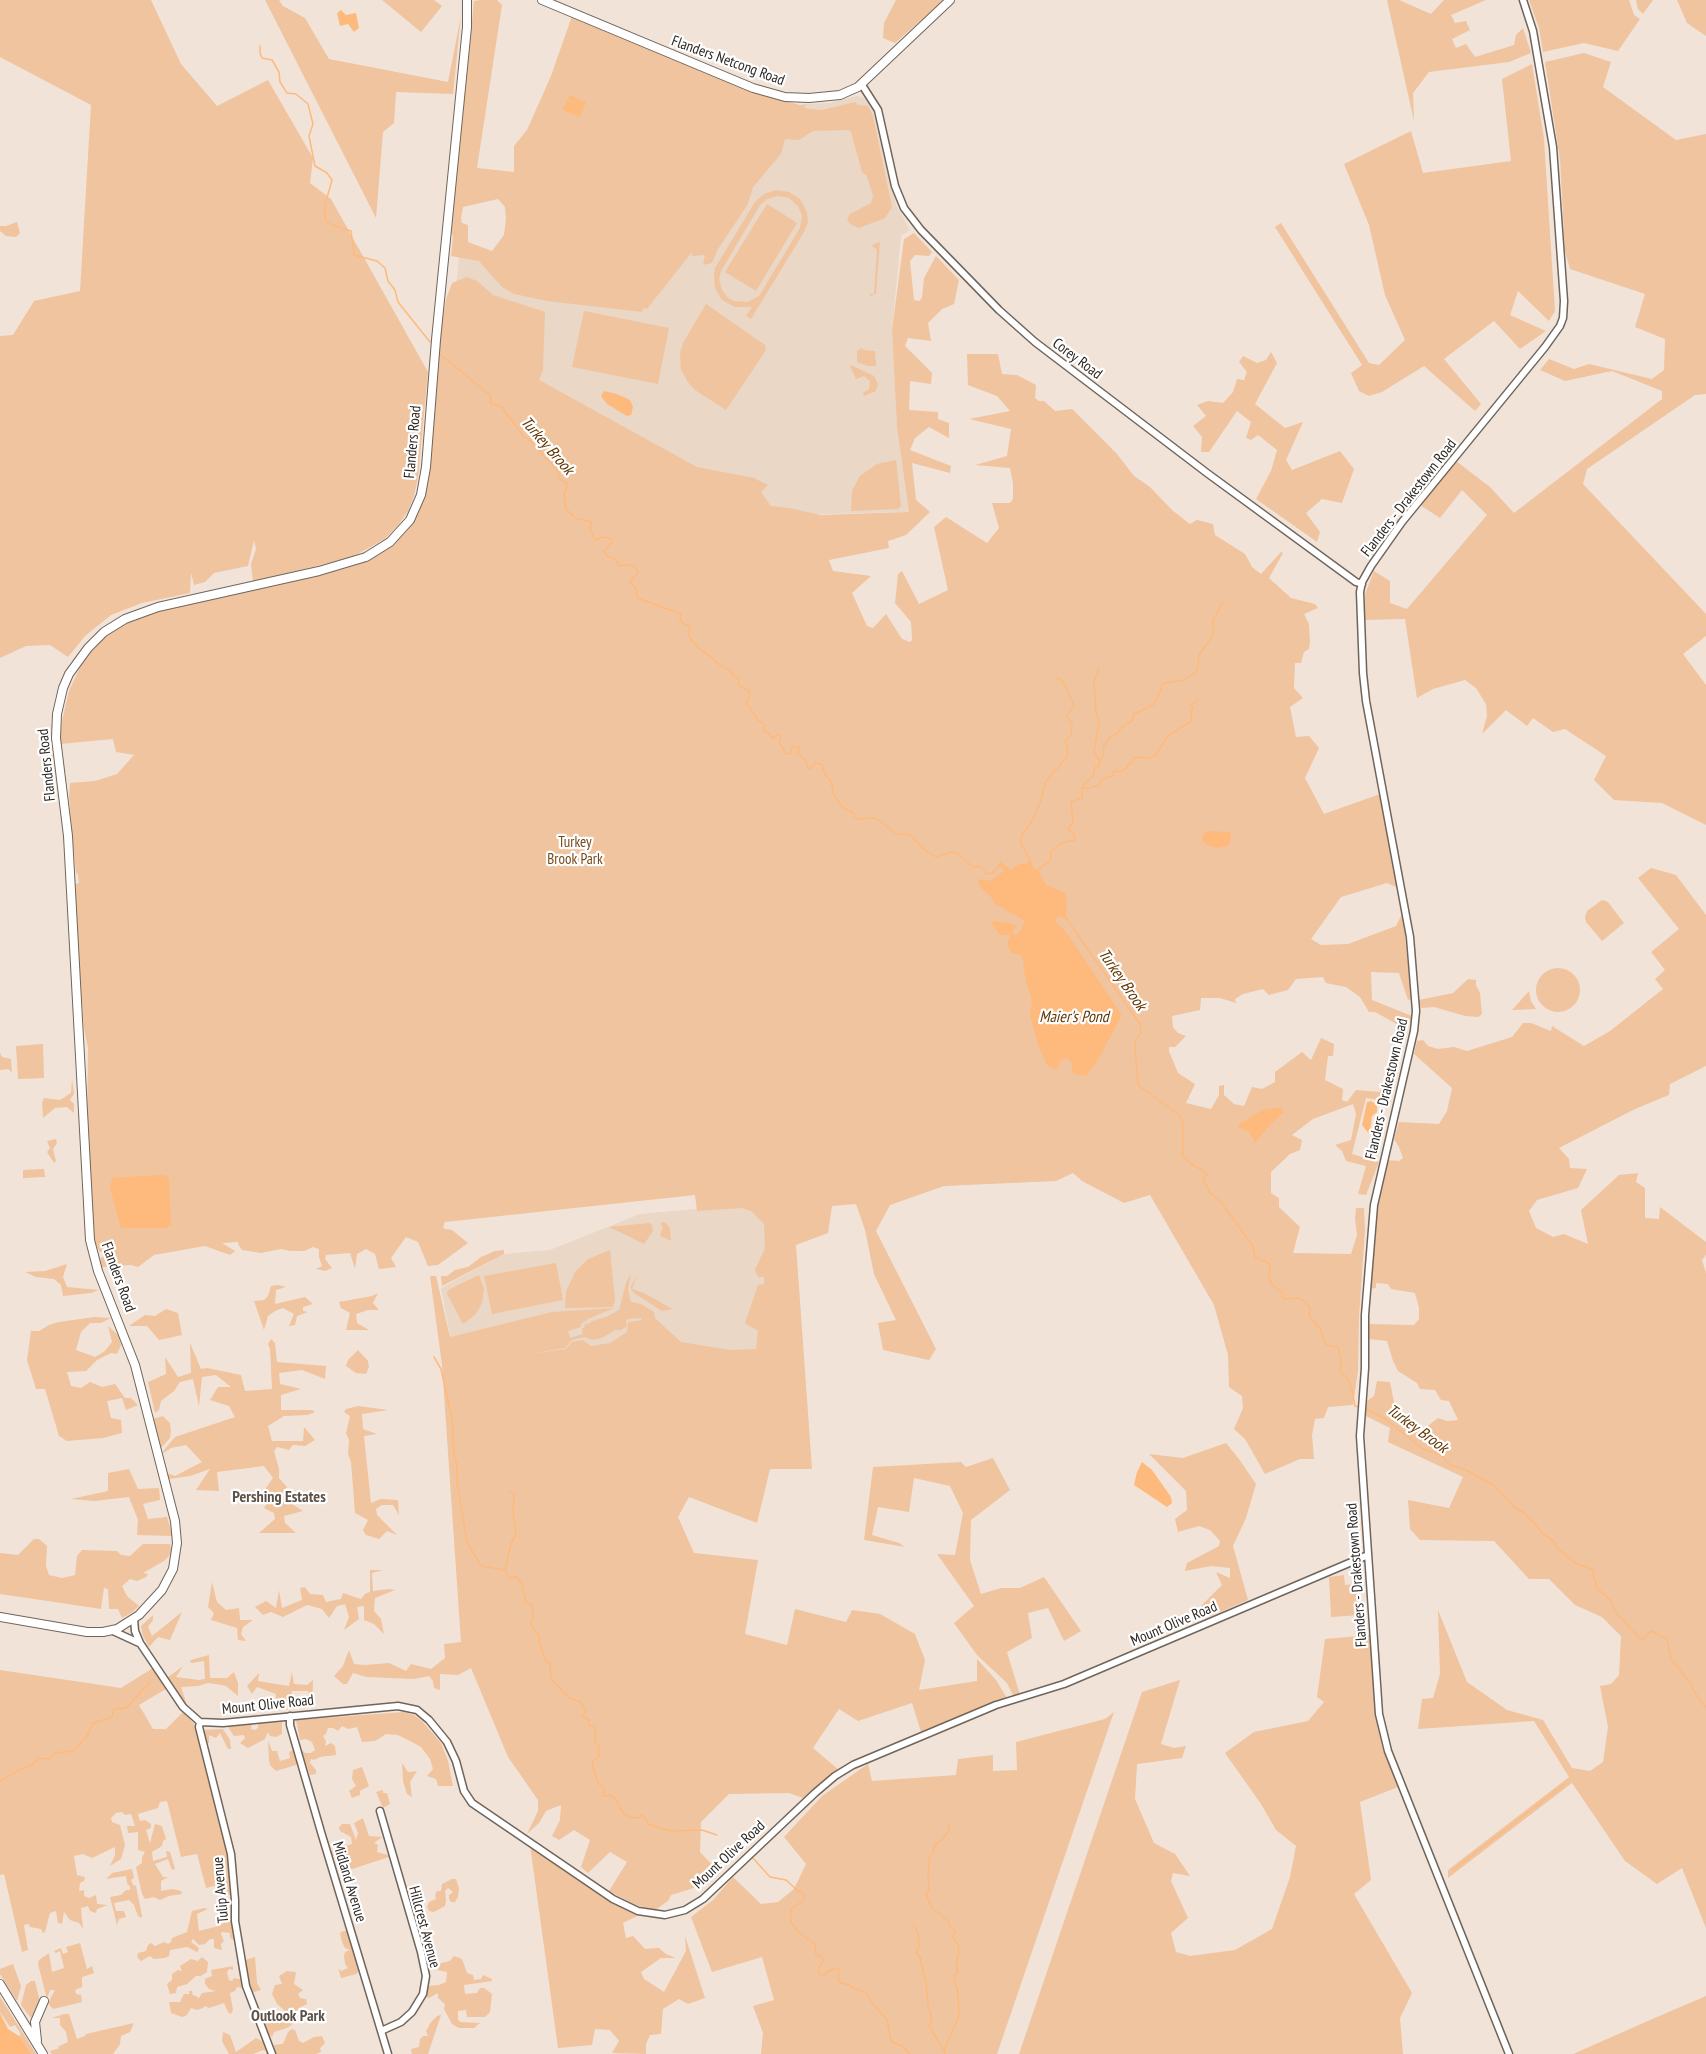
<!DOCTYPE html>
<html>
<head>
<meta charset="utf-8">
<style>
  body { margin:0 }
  canvas { display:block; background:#f1e3d8 }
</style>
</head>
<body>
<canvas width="1706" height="2054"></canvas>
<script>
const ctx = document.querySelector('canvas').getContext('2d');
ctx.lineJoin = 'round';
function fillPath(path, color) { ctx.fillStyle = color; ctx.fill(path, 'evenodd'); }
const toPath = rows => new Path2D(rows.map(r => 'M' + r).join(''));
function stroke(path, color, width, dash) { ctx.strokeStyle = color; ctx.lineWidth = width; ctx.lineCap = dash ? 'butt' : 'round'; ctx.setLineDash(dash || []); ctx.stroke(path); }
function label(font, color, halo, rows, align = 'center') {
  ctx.font = font + ' "PT Sans Narrow",sans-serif'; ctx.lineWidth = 4.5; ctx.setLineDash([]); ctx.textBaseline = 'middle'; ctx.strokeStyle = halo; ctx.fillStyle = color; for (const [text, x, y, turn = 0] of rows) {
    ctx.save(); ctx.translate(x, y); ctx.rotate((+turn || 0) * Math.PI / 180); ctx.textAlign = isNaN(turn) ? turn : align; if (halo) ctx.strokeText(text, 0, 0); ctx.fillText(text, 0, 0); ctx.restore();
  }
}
fillPath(toPath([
  [857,96,866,99,875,116,896,205,910,230,901,236,892,330,897,428,909,512,776,515,762,503,452,333,460,244,647,309,806,104,830,103],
  [754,1204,772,1219,761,1351,478,1366,451,1340,441,1288,504,1254,550,1250,640,1214]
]), '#ead7c6');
fillPath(toPath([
  [0,0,151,0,181,64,217,106,268,80,313,158,310,183,331,199,428,372,418,478,414,496,408,511,399,524,385,539,352,557,253,582,251,564,256,549,254,540,248,566,214,573,205,582,194,585,191,573,190,593,142,603,111,615,85,636,68,657,50,645,26,646,0,658,0,336,13,335,34,301,80,291,91,105,0,57],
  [265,0,279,0,283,6,305,18,329,59,448,82,461,16,453,94,396,92,394,123,383,132,376,218],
  [382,0,434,0,442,6,421,32],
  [480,0,497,0,502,5,477,168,514,172,514,146,527,130,551,76,572,16,755,93,800,105,806,104,804,108,810,109,822,110,855,102,858,105,868,106,873,116,892,207,885,218,859,228,850,224,847,219,850,214,871,203,873,196,867,176,862,172,851,132,848,130,813,131,799,140,785,139,781,154,753,187,748,204,718,249,712,263,703,265,705,255,692,256,692,252,647,309,643,308,642,312,547,301,514,294,502,287,479,261,451,256,453,237,451,230,474,1],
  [498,199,505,207,506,219,504,235,492,251,468,242,468,225,462,223,461,219,463,207],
  [896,0,944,0,895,43,883,38,884,23],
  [1387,0,1399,0,1431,14,1444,0,1486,0,1451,15,1455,23,1466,21,1470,30,1452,39,1456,48,1466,44,1475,57,1514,45,1516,35,1523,28,1531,53,1509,62,1429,72,1413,93,1414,121],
  [1529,0,1629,0,1634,15,1640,19,1618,51,1584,43,1543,52,1539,28],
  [1636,0,1653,0,1643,14,1638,9],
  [1677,0,1706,0,1706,36,1687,23],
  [1584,53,1611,62,1603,87,1676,140,1706,134,1706,394,1695,395,1587,469,1583,484,1706,614,1706,636,1683,654,1706,685,1706,825,1662,803,1614,800,1594,780,1606,756,1565,729,1553,732,1533,718,1527,726,1506,710,1482,734,1487,716,1486,704,1476,688,1465,680,1433,689,1417,698,1405,619,1365,620,1365,594,1374,571,1390,581,1390,603,1407,609,1487,515,1462,490,1440,518,1420,505,1456,461,1490,487,1514,513,1662,399,1662,391,1612,371,1565,381,1540,370,1549,359,1574,369,1589,364,1652,379,1664,370,1665,339,1635,327,1645,294,1570,269,1565,251,1560,159,1545,62],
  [1532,64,1544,139,1555,311,1549,321,1518,291,1510,315,1546,331,1520,349,1494,321,1444,359,1481,404,1475,411,1424,366,1382,392,1369,396,1359,391,1351,373,1362,365,1275,227,1281,223,1369,363,1379,365,1405,340,1385,295,1369,225,1344,164,1411,131,1423,173,1511,161,1502,79],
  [776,190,789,192,800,199,807,212,808,222,804,232,751,319,746,316,752,307,735,307,722,300,715,288,714,275,715,268,755,202,764,194],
  [778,196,789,198,798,206,802,216,800,228,759,296,748,302,734,301,728,298,722,290,719,280,721,271,760,205,767,199],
  [767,204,797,223,756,291,725,272],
  [17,222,20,233,16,237,6,236,0,231,0,226,6,226],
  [914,233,932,252,929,256,915,255,910,261,914,300,919,301,922,298,924,278,936,256,959,280,954,304,942,309,928,323,931,341,908,338,905,346,932,373,931,384,910,381,909,410,938,412,938,419,949,423,949,438,929,427,915,438,910,450,951,466,950,473,912,463,916,500,930,512,906,535,888,541,889,548,829,560,833,571,871,576,852,593,867,626,873,628,886,614,902,639,910,642,912,640,911,622,895,603,898,574,902,571,919,604,948,590,934,527,946,517,987,543,999,528,992,503,1010,503,1013,499,1013,483,1010,468,975,465,1007,456,1011,429,969,419,1010,411,997,396,968,385,967,354,998,354,1002,374,1017,375,1036,385,1035,398,1039,401,1044,401,1055,411,1072,409,1117,454,1134,476,1150,487,1172,510,1190,524,1197,520,1213,524,1215,535,1245,554,1252,567,1261,574,1281,552,1283,553,1269,578,1291,598,1315,604,1318,608,1304,614,1309,624,1310,642,1309,649,1304,652,1301,663,1295,663,1294,688,1303,698,1290,707,1296,737,1309,736,1319,748,1305,778,1324,814,1380,794,1398,888,1387,883,1341,897,1311,939,1321,945,1348,944,1396,926,1403,912,1411,999,1408,1000,1399,973,1371,972,1372,1000,1412,1016,1410,1021,1406,1029,1375,1012,1369,1012,1360,997,1346,987,1326,983,1323,977,1296,979,1288,990,1269,995,1263,989,1243,994,1235,999,1236,1003,1220,998,1201,998,1200,1010,1172,1016,1173,1027,1178,1033,1186,1036,1175,1047,1169,1047,1169,1051,1178,1073,1195,1084,1186,1103,1211,1109,1219,1095,1219,1086,1224,1085,1224,1095,1234,1104,1244,1106,1252,1087,1262,1089,1275,1082,1275,1072,1302,1052,1311,1060,1321,1038,1334,1044,1333,1056,1328,1056,1325,1080,1343,1089,1342,1100,1347,1102,1356,1090,1380,1092,1383,1084,1393,1088,1390,1106,1386,1108,1379,1100,1366,1098,1352,1154,1379,1162,1366,1195,1358,1194,1366,1166,1346,1161,1342,1151,1335,1145,1351,1140,1356,1114,1353,1104,1313,1119,1292,1135,1302,1140,1300,1150,1290,1154,1271,1172,1271,1193,1279,1198,1279,1207,1300,1227,1293,1253,1351,1254,1357,1235,1355,1219,1356,1208,1364,1208,1365,1230,1359,1317,1358,1371,1353,1405,1328,1407,1324,1418,1315,1419,1312,1435,1314,1459,1300,1459,1265,1474,1245,1439,1234,1429,1243,1408,1242,1396,1229,1387,1228,1355,1214,1305,1150,1195,1124,1203,1082,1181,1073,1173,1056,1181,944,1186,890,1205,876,1231,936,1349,929,1360,883,1350,878,1323,896,1320,874,1274,865,1230,856,1204,832,1206,828,1233,796,1245,812,1469,770,1469,757,1523,689,1497,678,1517,694,1553,758,1560,745,1634,787,1645,795,1609,846,1622,852,1610,880,1614,915,1634,925,1660,919,1690,977,1681,977,1659,996,1680,1007,1698,922,1735,912,1703,858,1721,839,1709,813,1748,839,1770,803,1798,789,1793,729,1794,701,1822,700,1852,716,1869,694,1888,671,1895,668,1901,655,1910,636,1905,609,1891,627,1862,610,1852,588,1873,581,1867,590,1840,574,1830,559,1840,552,1836,560,1820,561,1805,546,1811,539,1823,527,1834,538,1811,538,1800,508,1757,471,1668,458,1675,440,1674,440,1690,434,1688,433,1681,429,1676,414,1679,366,1677,353,1673,347,1684,343,1684,334,1676,343,1666,349,1650,354,1664,365,1665,389,1663,406,1671,411,1664,431,1669,445,1658,444,1644,461,1642,442,1365,430,1276,436,1276,450,1337,552,1312,614,1308,588,1319,581,1324,581,1327,568,1331,570,1338,583,1334,582,1328,584,1328,585,1324,587,1323,587,1325,592,1321,606,1317,619,1310,626,1283,631,1273,628,1289,631,1302,641,1304,654,1312,655,1318,681,1342,730,1350,756,1349,758,1331,745,1323,758,1285,764,1284,764,1277,758,1277,755,1270,765,1248,764,1224,751,1211,742,1208,697,1211,695,1195,445,1222,443,1227,445,1229,452,1230,468,1243,438,1265,428,1266,418,1242,406,1237,391,1258,396,1267,379,1269,375,1254,366,1249,357,1254,355,1269,350,1253,326,1255,325,1259,332,1268,325,1271,316,1269,322,1266,319,1257,319,1249,313,1247,304,1251,290,1251,281,1249,261,1253,242,1250,238,1244,238,1242,222,1243,235,1251,230,1255,205,1246,154,1255,138,1267,131,1265,102,1267,100,1259,108,1252,100,1252,94,1241,87,1127,88,1048,84,1029,82,1002,80,1000,73,885,79,883,78,874,76,873,69,797,70,783,95,781,117,774,134,755,116,752,113,739,60,744,62,721,69,691,81,665,101,640,119,626,135,618,159,610,356,564,381,553,403,535,418,514,427,483,441,327,446,299,452,283,467,277,477,281,493,295,545,312,543,370,539,380,697,467,754,478,768,485,761,492,771,506,789,508,821,515,909,512,897,428,892,330,904,239],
  [641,1318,642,1320,628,1322,627,1332,610,1343,591,1346,583,1340,572,1342,566,1349,528,1354,565,1348,572,1340,585,1337,592,1340,602,1338,615,1330,621,1330,627,1326,626,1321,628,1319],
  [880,242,876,294,870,296,870,294,874,294,877,249,874,248,872,245],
  [706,304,765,345,766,350,726,410,695,390,688,382,681,370,680,353,683,343],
  [584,311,669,328,658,384,572,367],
  [861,348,864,350,875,351,876,366,868,366,857,362,857,351],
  [1271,352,1277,363,1255,404,1285,428,1303,422,1286,460,1292,470,1340,451,1354,469,1342,503,1322,499,1306,513,1320,532,1317,542,1256,499,1271,471,1277,450,1258,435,1251,440,1246,438,1251,422,1237,411,1209,452,1201,452,1202,437,1193,426,1206,416,1197,405,1208,401,1223,403,1233,392,1237,379,1244,380,1247,372,1239,362,1243,356,1257,363,1266,360],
  [851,365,874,376,878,384,876,391,864,396,863,393,869,389,870,381,864,376,856,379,850,366],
  [896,460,901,506,898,509,851,511,852,491,860,476,877,464],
  [1651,868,1676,875,1706,915,1706,1066,1670,1084,1669,1095,1635,1109,1559,1148,1569,1159,1570,1168,1587,1169,1578,1188,1537,1200,1529,1211,1536,1228,1553,1237,1564,1234,1588,1244,1581,1210,1619,1175,1638,1173,1636,1182,1645,1188,1645,1218,1659,1219,1660,1207,1706,1242,1706,1255,1702,1260,1706,1273,1706,1928,1682,1868,1657,1884,1625,1861,1572,1783,1448,1878,1448,1870,1569,1777,1534,1721,1418,1729,1422,1699,1433,1698,1440,1674,1438,1610,1467,1682,1507,1710,1543,1720,1572,1768,1590,1771,1603,1762,1608,1727,1600,1686,1611,1684,1619,1675,1621,1636,1602,1617,1575,1605,1549,1579,1529,1579,1494,1541,1420,1540,1410,1529,1408,1500,1449,1508,1463,1477,1388,1442,1390,1428,1364,1415,1364,1403,1374,1396,1377,1381,1390,1382,1395,1407,1410,1421,1425,1428,1438,1418,1447,1421,1458,1420,1449,1401,1441,1400,1435,1390,1420,1389,1417,1383,1398,1371,1393,1361,1387,1341,1369,1339,1368,1324,1414,1325,1419,1319,1419,1308,1415,1293,1391,1289,1388,1284,1376,1283,1376,1288,1369,1289,1376,1201,1386,1160,1399,1161,1403,1158,1399,1147,1394,1139,1399,1122,1439,1124,1447,1111,1452,1088,1414,1054,1417,1041,1423,1040,1428,1046,1438,1049,1454,1047,1467,1051,1512,1037,1523,1023,1531,1023,1551,1031,1552,1026,1584,1046,1610,1031,1663,989,1655,979,1665,970,1651,952,1679,929,1638,878],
  [1602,900,1608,902,1624,923,1602,941,1586,922,1585,917,1587,911],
  '1536 990a22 22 0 1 1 44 0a22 22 0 1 1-44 0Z',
  [1468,979,1476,980,1476,985,1480,993,1482,1014,1478,1017,1465,1016,1434,1007,1421,1008,1419,1000,1453,993],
  [1529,991,1531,1001,1536,1009,1512,1010],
  [43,1044,44,1078,18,1079,16,1046],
  [0,1053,2,1057,11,1059,12,1072,8,1069,0,1070],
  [72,1079,74,1094,70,1100,74,1104,74,1113,67,1107,55,1108,43,1118,42,1102,44,1098,60,1100,71,1093],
  [56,1139,57,1143,53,1149,56,1161,54,1163,47,1152,50,1148,47,1141],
  [44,1169,45,1177,23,1178,23,1170],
  [663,1222,666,1223,670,1228,671,1241,660,1236,663,1227,660,1224],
  [649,1223,652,1225,653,1231,644,1244,609,1227],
  [504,1250,504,1254,442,1286,441,1276,447,1276,455,1270,468,1267,481,1257,495,1251],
  [610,1250,615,1300,613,1307,565,1308,566,1292,575,1272,588,1259],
  [556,1263,563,1300,492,1314,484,1276],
  [67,1264,63,1277,67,1287,99,1290,91,1293,63,1296,61,1285,54,1279,36,1277,25,1272,45,1271],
  [479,1275,484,1289,482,1303,476,1314,463,1324,447,1294,448,1290],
  [637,1275,632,1289,644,1293,676,1311,673,1309,662,1311,634,1293,631,1289,631,1286],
  [278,1285,286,1287,276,1290,275,1304,305,1297,313,1304,303,1307,303,1311,308,1312,297,1316,295,1325,289,1326,294,1314,283,1308,275,1311,268,1316,264,1330,254,1301,264,1300,268,1296,271,1286],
  [378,1293,373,1303,379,1310,368,1310,356,1314,357,1323,369,1330,346,1330,350,1313,341,1308,339,1302,372,1296],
  [166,1309,178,1313,182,1335,159,1340,147,1326,129,1326,145,1315,155,1316],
  [95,1317,111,1318,101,1323,90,1323,81,1332,76,1350,95,1357,105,1351,112,1342,108,1326,119,1336,121,1345,117,1354,111,1353,97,1360,86,1371,67,1372,71,1386,81,1388,90,1382,102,1387,115,1384,125,1398,131,1398,138,1405,126,1410,122,1398,107,1401,111,1418,121,1420,122,1433,103,1438,67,1441,59,1436,45,1389,36,1389,27,1360,31,1331,39,1331,49,1325,59,1322],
  [271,1339,275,1343,277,1362,326,1366,325,1379,302,1370,279,1373,280,1384,301,1389,281,1395,281,1410,312,1410,315,1412,308,1415,284,1416,268,1426,272,1441,303,1441,304,1427,315,1440,305,1446,293,1445,289,1450,277,1447,274,1451,279,1469,279,1478,287,1487,283,1492,284,1499,303,1511,284,1516,285,1523,296,1533,259,1533,275,1519,274,1513,264,1508,271,1497,263,1492,273,1478,264,1466,217,1472,219,1491,196,1490,210,1469,190,1476,169,1479,167,1473,175,1476,202,1462,186,1445,171,1448,162,1454,164,1450,175,1437,235,1417,229,1406,210,1400,218,1387,231,1387,216,1375,202,1377,199,1406,193,1379,180,1382,174,1391,161,1401,159,1410,155,1413,148,1382,166,1374,165,1357,178,1377,191,1373,190,1343,201,1369,207,1368,241,1375,245,1391,272,1389,270,1349,268,1344],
  [358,1350,368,1361,369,1367,366,1374,356,1373,346,1366,348,1360],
  [358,1406,388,1410,362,1414,363,1429,377,1434,364,1436,371,1503,381,1499,398,1500,399,1515,393,1505,382,1505,376,1509,377,1515,397,1535,387,1531,379,1539,366,1535,363,1530,368,1520,355,1513,351,1462,348,1454,349,1440,346,1433,350,1416,344,1412,346,1409],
  [163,1416,170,1423,171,1431,170,1438,160,1449,153,1419],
  [1226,1443,1239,1459,1256,1484,1246,1518,1233,1546,1248,1600,1211,1616,1206,1615,1201,1606,1222,1585,1216,1572,1230,1578,1230,1568,1211,1566,1185,1571,1187,1563,1219,1546,1220,1541,1210,1530,1199,1526,1178,1532,1175,1519,1187,1510,1186,1491,1149,1454,1183,1458],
  [993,1458,1010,1490,971,1520,970,1560,981,1594,1001,1588,1020,1588,1044,1577,1081,1631,1064,1641,1048,1608,1028,1613,1032,1638,1007,1652,1020,1695,1014,1697,1007,1683,977,1655,954,1623,974,1606,937,1554,955,1555,963,1513,950,1486,914,1478,909,1512,878,1507,872,1535,899,1543,905,1547,864,1540,873,1467,961,1462,966,1467],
  [129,1469,138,1489,159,1488,160,1500,143,1504,148,1519,167,1517,173,1536,137,1535,138,1520,129,1497,95,1501,71,1499,108,1491,108,1473],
  [34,1539,39,1539,47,1546,46,1566,49,1575,62,1578,75,1575,77,1556,82,1550,117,1551,121,1555,130,1556,143,1544,170,1544,171,1550,169,1556,164,1561,143,1573,148,1574,146,1577,137,1581,130,1579,122,1586,127,1596,139,1606,131,1613,122,1618,118,1609,109,1609,108,1589,104,1588,101,1609,0,1594,0,1553,18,1555],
  [370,1570,383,1570,372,1573,373,1591,389,1589,395,1590,375,1598,374,1611,381,1619,384,1634,374,1624,364,1620,364,1606,357,1607,359,1619,344,1630,349,1617,345,1604,337,1606,329,1618,322,1609,307,1605,283,1617,271,1612,263,1615,255,1607,266,1601,276,1608,279,1590,282,1608,302,1600,300,1588,305,1587,310,1594,323,1595,326,1602,341,1599,343,1593,361,1599,365,1594,370,1592],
  [1344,1575,1345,1585,1359,1584,1361,1615,1331,1617,1329,1577],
  [212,1582,217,1602,226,1610,239,1608,240,1620,253,1620,243,1627,241,1634,246,1641,238,1640,237,1628,211,1620,214,1613,208,1607],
  [182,1612,170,1640,158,1637,149,1647,143,1636,141,1626,153,1615,153,1620,148,1627,152,1636],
  [1371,1635,1377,1723,1383,1750,1398,1787,1360,1802,1371,1880,1354,1894,1412,1993,1400,2018,1403,2054,1019,2054,1142,1692,1180,1680,1161,1744,1174,1748,1186,1746,1182,1758,1137,1764,1135,1799,1154,1843,1175,1854,1190,1876,1173,1873,1171,1881,1188,1918,1171,1933,1176,1952,1190,1956,1235,1950,1272,1929,1290,1877,1296,1846,1276,1830,1261,1804,1225,1753,1254,1732,1308,1721,1324,1702,1317,1697,1325,1639],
  [209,1655,210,1678,227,1678,234,1672,238,1683,238,1696,226,1686,216,1684,208,1683,198,1686,181,1687,188,1708,167,1678,183,1666,176,1677,199,1680,205,1679,204,1661,192,1663,190,1662,191,1660],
  [153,1668,166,1689,139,1705,153,1729,166,1729,183,1712,194,1724,226,1843,232,1895,228,1895,221,1884,206,1888,197,1854,181,1857,167,1801,160,1802,158,1808,138,1814,140,1821,145,1820,151,1824,151,1828,146,1830,150,1843,155,1824,162,1826,166,1839,163,1841,162,1846,152,1852,153,1861,167,1857,166,1851,170,1852,175,1869,172,1870,168,1859,155,1864,163,1877,168,1877,161,1881,161,1891,172,1889,181,1891,182,1894,169,1896,160,1900,154,1897,145,1899,142,1894,136,1867,142,1863,142,1857,145,1852,138,1850,138,1832,128,1833,127,1826,135,1826,131,1814,125,1815,122,1812,116,1813,111,1818,112,1822,120,1825,125,1845,121,1859,110,1866,115,1855,115,1847,92,1858,83,1854,74,1856,77,1875,85,1877,84,1881,80,1883,79,1891,84,1890,84,1896,89,1898,96,1895,97,1904,108,1905,97,1909,96,1913,90,1911,88,1906,81,1908,83,1929,79,1923,70,1920,64,1912,62,1924,58,1923,56,1911,50,1913,45,1932,43,1933,41,1929,30,1927,29,1924,24,1925,28,1950,22,1952,4,1874,0,1875,0,1670,121,1688],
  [292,1672,294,1684,307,1685,313,1680,312,1708,308,1691,292,1691,291,1703,299,1708,275,1710,276,1694,257,1687,252,1694,247,1686,259,1673,258,1681,289,1686],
  [404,1712,414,1715,422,1721,441,1743,448,1761,453,1786,438,1786,436,1779,427,1776,433,1769,430,1759,421,1747,410,1741,398,1735,386,1734,375,1741,362,1742,357,1727,348,1729,342,1726,338,1731,333,1728,328,1728,326,1734,323,1736,326,1741,325,1746,331,1743,335,1746,336,1755,320,1757,314,1760,311,1759,310,1763,316,1770,316,1774,310,1775,301,1749,305,1753,311,1753,315,1750,312,1742,306,1739,300,1740,296,1720],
  [1114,1712,997,2054,761,2054,763,2033,753,2006,774,2000,762,1957,712,1972,691,1917,713,1900,733,1877,761,1904,778,1902,794,1889,806,1864,784,1837,822,1796,868,1764,872,1781,956,1775,958,1759,993,1755,993,1771,1017,1770,1016,1742,1105,1719],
  [282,1722,282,1734,276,1737,270,1736,268,1732,265,1739,248,1748,240,1743,245,1738,244,1735,234,1736,228,1727,252,1724,251,1729,255,1730,258,1728,258,1724],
  [223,1729,230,1740,231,1749,228,1749,220,1733,216,1738,209,1735,209,1743,207,1743,204,1730],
  [268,1740,272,1751,277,1751,280,1761,290,1758,289,1752,293,1750,298,1762,296,1765,276,1771,270,1765,269,1760],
  [402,1763,408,1772,417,1771,410,1782,412,1797,407,1794,403,1781],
  [362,1767,369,1786,360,1791,360,1795,352,1798,349,1791,356,1786,352,1779,353,1770],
  [383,1790,383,1793,387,1793,390,1804,383,1808,376,1792],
  [363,1818,369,1836,382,1837,374,1843,378,1845,377,1852,388,1855,389,1857,346,1871,342,1866,341,1857,339,1854,333,1856,330,1853,332,1850,344,1843,346,1846,352,1844,351,1837,340,1831,339,1827,342,1824,350,1824,356,1840,358,1833,354,1823],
  [530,1845,604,1898,639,1915,623,1923,626,1938,633,1936,645,1949,659,1948,666,1954,676,1958,661,1958,641,1972,644,1979,664,1992,686,1951,685,1936,705,1998,688,2004,679,1999,663,2009,661,2034,650,2035,646,2044,646,2054,612,2053,619,2041,610,2030,595,2029,592,2045,558,2048],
  [132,1869,134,1878,131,1880,133,1885,136,1886,142,1916,141,1918,138,1916,134,1905,129,1900,114,1903,116,1911,124,1911,126,1917,119,1919,117,1925,110,1897,121,1895,126,1890,130,1890,130,1887,127,1883,126,1876,106,1879,112,1873],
  [452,1879,456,1879,459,1888,458,1897,455,1902,451,1902,449,1899,449,1895,453,1892,448,1888,445,1891,446,1900,445,1906,434,1912,429,1911,427,1907,429,1902,436,1899,435,1895,437,1891,441,1891,442,1884],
  [204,1908,208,1909,197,1914,199,1931,219,1926,232,1916,235,1940,230,1938,230,1933,222,1932,221,1934,224,1941,221,1944,222,1950,214,1948,214,1939,210,1939,205,1944,199,1945,193,1939,191,1942,198,1947,199,1949,197,1952,187,1947,170,1950,169,1956,165,1958,154,1959,150,1956,141,1961,137,1957,138,1953,146,1951,148,1945,151,1943,155,1946,164,1942,168,1944,171,1942,172,1938,187,1932,192,1911],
  [343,1931,348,1931,360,1970,356,1974,341,1978,338,1968,341,1971,348,1968,345,1964,344,1956,345,1952,350,1950,345,1948,342,1942,340,1933],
  [80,1943,87,1969,92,1966,94,1973,82,1977,82,1987,75,1990,76,1994,81,1995,82,2002,53,2009,48,2003,55,1990,50,1990,47,1999,38,1964,39,1960,49,1953,52,1972,64,1968,60,1951,56,1953,54,1951,61,1948,63,1954,68,1952,66,1947],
  [454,1956,462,1959,467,1973,473,1975,474,1980,481,1979,483,1975,492,1979,492,1981,464,1985,465,1994,477,1993,480,1988,484,1988,492,1994,490,2012,485,2017,467,2017,466,2010,458,2011,458,2019,460,2022,480,2023,474,2028,459,2028,452,2024,444,2009,445,2004,438,1998,438,1993,429,1998,425,1996,427,1986,439,1985,446,1982,447,1972,437,1970,441,1963,450,1961],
  [202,1957,208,1962,207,1972,201,1976,196,1976,187,1984,177,1987,176,1993,170,1994,167,1984,172,1980,172,1974,178,1970,182,1971,180,1966,191,1959,198,1961],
  [255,1957,257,1983,261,1990,251,1993,244,1962,245,1960],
  [237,1962,240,1963,244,1988,237,1987,235,1991,230,1993,233,2010,231,2014,228,2012,224,2003,209,2008,205,2006,203,2008,197,2010,191,2008,187,2015,182,2017,171,2013,169,2002,180,2002,184,1994,189,1994,189,1991,192,1991,193,1996,194,1995,199,1998,202,1993,216,1991,209,1989,205,1984,205,1979,212,1976,211,1970,233,1966,233,1970,229,1969,227,1972,229,1980,232,1981,234,1978,240,1979],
  [13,1964,21,1986,17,2001,0,1974,0,1969],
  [287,1971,296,1972,294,1984,303,1990,298,1994,300,1998,306,1999,307,2004,299,2008,293,2015,294,2023,287,2028,274,2032,272,2037,265,2031,262,2022,265,2020,271,2023,285,2011,277,2004,272,1994,275,1985,282,1984,279,1976],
  [31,1981,35,1981,40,2002,31,2018,21,2005,26,1985],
  [1706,1996,1706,2054,1573,2054,1657,2017],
  [0,1997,23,2033,36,2054,32,2054,19,2036,21,2034,15,2025,10,2027,0,2012],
  [64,2014,69,2014,77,2039,85,2036,86,2034,134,2023,130,2032,121,2036,120,2044,113,2054,52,2054,50,2051,60,2048,57,2047,68,2042,66,2032,60,2025,60,2018,52,2018],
  [441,2015,428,2054,412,2054,411,2049,419,2047,420,2039,423,2036,428,2036,426,2031,431,2022,437,2016],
  [292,2029,295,2030,299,2041,303,2043,314,2037,322,2036,325,2043,320,2048,321,2052,316,2054,275,2054,274,2045,283,2044,288,2032],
  [223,2032,230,2035,236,2052,256,2038,264,2042,269,2054,266,2054,266,2051,263,2050,253,2054,229,2054,222,2041]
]), '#f0c49f');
fillPath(toPath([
  [341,10,346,15,356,13,359,28,354,32,348,24,340,26,337,13],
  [569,95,586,102,585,106,581,105,584,107,580,117,563,110,567,100,579,104,568,99],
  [604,391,617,394,630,400,633,407,631,415,627,416,607,404,601,396],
  [1208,831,1231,832,1230,842,1228,846,1217,848,1210,846,1203,842,1202,839,1203,834],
  [1030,859,1034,869,1038,870,1046,885,1065,893,1067,906,1066,918,1058,917,1055,921,1066,932,1121,1014,1120,1019,1099,1058,1088,1074,1084,1076,1075,1074,1072,1072,1072,1063,1067,1058,1059,1061,1059,1067,1057,1069,1050,1067,1046,1063,1038,1045,1030,1015,1032,1001,1026,981,1022,955,1012,953,1007,945,1010,935,1000,935,991,923,994,921,1015,924,1016,927,1012,932,1016,935,1020,931,1025,921,994,903,992,898,981,888,978,881,979,879,990,881,1004,871,1001,867,997,868,1000,861,1011,870,1019,864,1026,864],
  [1371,1101,1377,1105,1377,1112,1372,1116,1370,1132,1369,1134,1362,1125,1367,1102],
  [1278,1108,1282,1109,1284,1112,1268,1127,1255,1143,1250,1133,1238,1127,1241,1123,1264,1109],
  [159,1175,165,1175,169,1179,171,1225,165,1228,121,1228,110,1188,112,1178],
  [1142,1462,1152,1470,1171,1497,1172,1503,1167,1507,1134,1485,1137,1472],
  [0,2013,8,2029,19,2036,32,2054,0,2054]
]), '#feba7c');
stroke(toPath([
  [260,46,260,53,262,58,272,60,279,72,280,82,287,93,296,94,308,104,313,124,309,136,315,166,327,173,332,180,325,205,325,220,332,225,351,231,354,255,377,261,385,268,388,281,395,290,398,302,430,342],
  [440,354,491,396,490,403,502,407,523,436,529,440,558,471,560,479,567,483,568,486,564,492,566,509,575,518,592,522,590,528,595,540,603,537,612,539,612,542,604,551,607,556,615,559,620,566,631,565,637,569,638,572,630,582,637,590,637,598,681,614,680,619,682,623,689,626,689,636,698,648,710,656,722,667,729,669,733,675,738,677,739,686,749,691,750,695,746,702,758,720,765,725,764,731,769,733,772,738,779,734,781,736,779,742,786,754,791,754,792,747,799,747,798,754,805,759,808,768,810,769,815,763,822,764,825,775,831,781,834,795,843,808,851,811,857,819,875,818,897,834,909,834,924,849,936,857,951,852,956,853,972,866,982,867,986,874,993,873,997,868],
  [1100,762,1103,755,1104,746,1111,736,1115,735,1122,727,1132,721,1134,714,1153,705,1158,697,1163,683,1184,680,1197,671,1199,655,1212,637,1214,626,1213,620,1223,602],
  [1082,788,1091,788,1099,785,1102,779,1113,776,1114,771,1120,772,1127,768,1129,763,1131,764,1134,757,1149,758,1156,755,1168,736,1190,722,1192,716,1190,711,1193,709,1191,705,1198,700],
  [1030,859,1021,844,1021,836,1031,823,1039,806,1046,781,1067,757,1068,749,1065,741,1071,735,1072,728,1072,724,1067,716,1074,705,1063,681,1057,678],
  [1038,870,1051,860,1051,851,1062,843,1075,840,1074,833,1068,830,1073,822,1071,802,1082,798,1082,788,1087,781,1094,775,1095,767,1098,767,1100,762,1094,752,1099,722,1096,712,1094,682,1099,668],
  [1066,918,1140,1024,1141,1033,1136,1039,1135,1048,1138,1085,1179,1115,1183,1121,1183,1156,1191,1164,1204,1171,1207,1175,1203,1178,1210,1193,1220,1201,1253,1246,1255,1257,1270,1264,1269,1275,1271,1284,1282,1292,1282,1297,1286,1299,1300,1298,1310,1307,1309,1316,1320,1329,1326,1345,1338,1347,1341,1359,1340,1371,1346,1377,1351,1386,1355,1406,1360,1407],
  [434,1357,441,1369,452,1419,454,1454,457,1466,457,1482,467,1542,481,1566,505,1570,509,1578,517,1577,522,1584,526,1603,532,1605,533,1617,531,1624,535,1632,539,1635,539,1642,546,1661,550,1663,551,1679,569,1698,581,1702,586,1712,582,1716,589,1720,588,1725,595,1727,595,1742,599,1745,599,1757,593,1761,592,1765,598,1783,604,1789,603,1796,610,1795,614,1797,624,1814,629,1817,638,1818,643,1815,648,1824,670,1831,702,1830,717,1835],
  [1365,1408,1387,1420,1423,1449,1441,1455,1450,1465,1466,1470,1495,1486,1516,1509,1524,1512,1543,1534,1553,1540,1557,1548,1575,1563,1592,1569,1597,1588,1610,1600,1616,1613,1642,1640,1651,1631,1667,1639,1671,1659,1690,1683,1699,1700,1706,1707],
  [505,1570,511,1544,516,1534,513,1511,514,1494,510,1492],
  [0,1781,21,1769,30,1766,39,1758,48,1759,55,1753,73,1751,87,1736,93,1723,112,1717,114,1709,126,1708,150,1682],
  [752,1857,770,1877,786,1880,798,1891,803,1893,804,1900,791,1909,791,1922,799,1933,815,1944,816,1955,821,1956,823,1960,819,1968,819,1974,825,1975,828,1971,837,1968,839,1969,838,1978,841,1983,850,1985,853,1988,867,1993,873,2004,887,2020,891,2041,903,2047,910,2054],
  [1453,1870,1565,1784],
  [914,1925,919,1937,919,1947,916,1952,920,1957,926,1983,928,2005,932,2020,929,2025,944,2052],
  [945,2054,945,2048,959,2016,958,1992,954,1980,955,1974,958,1973,956,1962,959,1953,958,1945,953,1937,955,1931,950,1927,950,1923,944,1917,932,1908,926,1894,929,1890,928,1874,930,1855,933,1853,935,1844,943,1839,948,1831,950,1823]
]), '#feba7c', 1.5);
const minor = toPath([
  [862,85,878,110,895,186,904,208,921,230,999,310,1035,342,1207,473,1356,582,1362,584],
  [134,1619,135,1631,140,1643,183,1707,200,1722,223,1723,398,1706,417,1710,429,1720,447,1742,456,1761,464,1791,472,1803,613,1899,638,1911,665,1915,685,1910,703,1899,815,1793,835,1776,853,1765,996,1705,1064,1684,1368,1555],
  [113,1631,139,1643],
  [290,1716,290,1725,321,1832,388,2054],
  [200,1722,199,1727,231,1854,235,1900,235,1921,246,1986,272,2054],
  [380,1811,421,1952,426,1976,423,1994,412,2012,401,2022,381,2031],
  [1509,2054,1388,1751,1379,1714,1360,1436,1365,1368,1365,1315,1374,1205,1414,1031,1416,1011,1410,937,1366,701,1363,673,1360,592,1362,582,1371,566,1402,522,1545,347,1560,326,1563,318,1564,301,1553,147,1533,31,1523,0]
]);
const major = toPath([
  [542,0,753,88,785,97,809,98,840,95,858,87,950,0],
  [0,1617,87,1632,103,1632,117,1629,139,1615,162,1590,173,1569,177,1543,175,1521,135,1365,98,1271,90,1240,68,836,56,738,57,714,63,688,69,674,88,648,104,632,125,619,158,607,319,571,366,557,390,542,410,520,421,495,426,467,436,340,467,27,467,0],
  [0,1984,43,2054],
  [37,2041,35,2022,44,2001]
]);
stroke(minor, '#70655b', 9);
stroke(major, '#70655b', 10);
stroke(minor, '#fff', 6);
stroke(major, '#fff', 8);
label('15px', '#2d2824', '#fff', [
  ["Flanders Netcong Road",728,61,20],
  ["Corey Road",1077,359,37],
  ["Flanders Road",413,442,-85],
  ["Flanders - Drakestown Road",1409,498,-52],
  ["Flanders Road",47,765,-96],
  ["Flanders - Drakestown Road",1387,1089,-77],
  ["Flanders Road",118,1277,70],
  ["Flanders - Drakestown Road",1357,1575,-94],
  ["Mount Olive Road",1174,1624,-23],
  ["Mount Olive Road",268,1705,-6],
  ["Mount Olive Road",729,1855,-43],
  ["Midland Avenue",349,1882,73],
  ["Tulip Avenue",221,1890,-95],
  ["Hillcrest Avenue",424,1927,75]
]);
label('15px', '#75491b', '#fff', [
  ["Turkey",575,843],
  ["Brook Park",575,860]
]);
label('italic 16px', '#623703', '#fff', [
  ["Turkey Brook",547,446,49],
  ["Turkey Brook",1122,980,55],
  ["Maier's Pond",1074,1017],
  ["Turkey Brook",1417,1429,36]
]);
label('bold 16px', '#5d5249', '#fff', [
  ["Pershing Estates",279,1497],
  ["Outlook Park",288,2016]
]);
</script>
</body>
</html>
